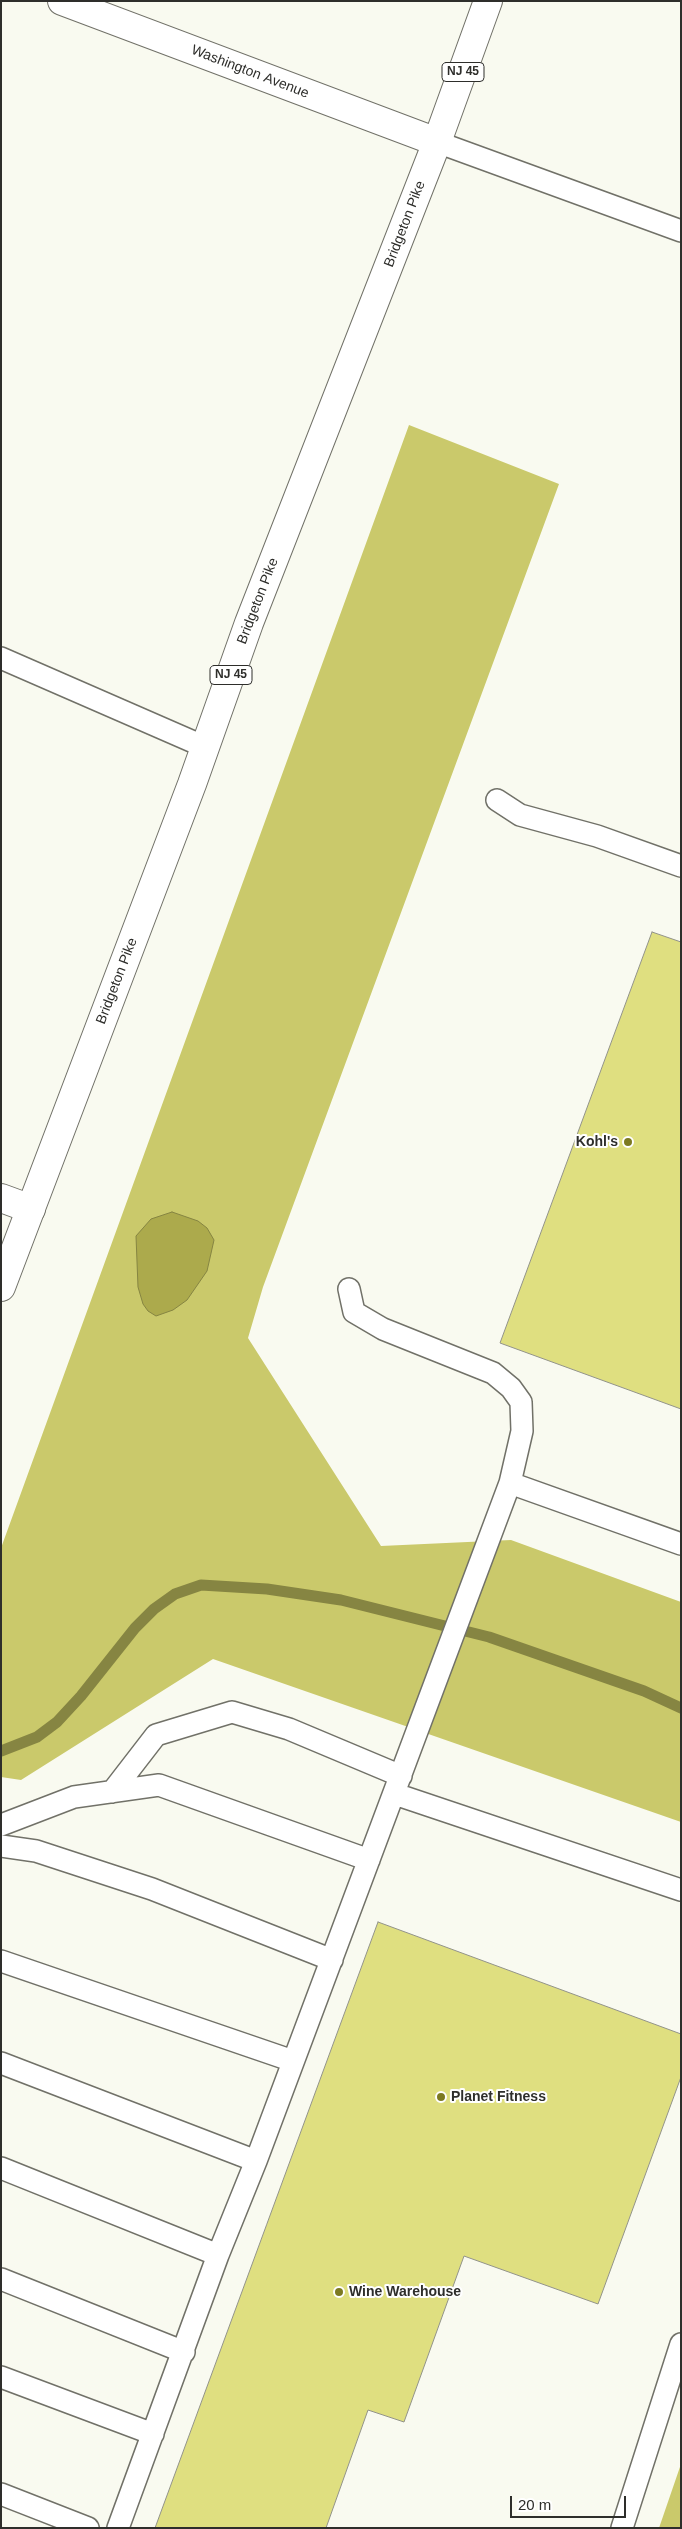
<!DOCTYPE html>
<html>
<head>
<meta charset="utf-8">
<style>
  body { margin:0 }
  #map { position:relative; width:682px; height:2529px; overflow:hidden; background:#f9faf0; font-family:Helvetica,sans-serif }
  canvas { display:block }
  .frame { position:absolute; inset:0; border:2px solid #2e2e2b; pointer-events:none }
  .scale { position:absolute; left:510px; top:2496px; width:116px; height:22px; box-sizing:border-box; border:2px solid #2e2e2b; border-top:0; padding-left:6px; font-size:15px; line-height:18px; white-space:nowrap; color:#2e2e2b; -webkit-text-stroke:4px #fff; paint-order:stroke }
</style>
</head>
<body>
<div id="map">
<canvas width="682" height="2529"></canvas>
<div class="frame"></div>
<div class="scale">20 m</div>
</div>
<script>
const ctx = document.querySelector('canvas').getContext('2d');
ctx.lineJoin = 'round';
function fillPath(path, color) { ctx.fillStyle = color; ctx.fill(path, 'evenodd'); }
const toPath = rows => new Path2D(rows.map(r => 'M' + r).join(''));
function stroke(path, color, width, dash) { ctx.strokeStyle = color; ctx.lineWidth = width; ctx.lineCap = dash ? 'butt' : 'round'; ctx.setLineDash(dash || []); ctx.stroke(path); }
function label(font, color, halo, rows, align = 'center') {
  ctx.font = font + ' Helvetica,sans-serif'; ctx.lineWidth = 4; ctx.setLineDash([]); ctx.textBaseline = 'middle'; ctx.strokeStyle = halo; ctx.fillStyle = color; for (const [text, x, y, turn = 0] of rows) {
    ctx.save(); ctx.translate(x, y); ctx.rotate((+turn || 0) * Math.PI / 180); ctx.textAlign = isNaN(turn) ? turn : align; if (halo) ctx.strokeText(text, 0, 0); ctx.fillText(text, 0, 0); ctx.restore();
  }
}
fillPath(toPath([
  [409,425,559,484,263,1287,248,1338,381,1546,511,1540,681,1602,681,1822,213,1659,21,1780,1,1777,1,1548],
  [681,2464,681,2528,659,2528]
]), '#cac96b');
const water = toPath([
  [172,1212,198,1221,207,1228,214,1240,207,1271,187,1300,173,1310,156,1316,148,1311,143,1304,138,1287,136,1236,151,1219,172,1212]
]);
fillPath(water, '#acaa4c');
stroke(water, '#868542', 1);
stroke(toPath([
  [1,1751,37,1737,57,1722,81,1696,135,1628,154,1609,175,1594,201,1585,267,1589,341,1600,489,1637,644,1691,681,1708]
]), '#868542', 11);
const building = toPath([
  [652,932,681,942,681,1409,500,1343,652,932],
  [378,1922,681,2034,681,2077,598,2304,464,2256,404,2422,368,2410,326,2528,155,2528,378,1922]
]);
fillPath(building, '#dfdf80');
stroke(building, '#929389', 1);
const lane = toPath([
  [437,142,681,231],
  [1,658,205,747],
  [497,800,520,815,597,836,681,866],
  [349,1289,354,1312,383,1329,493,1373,511,1388,521,1402,522,1431,510,1483,681,1544],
  [112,1792,156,1735,232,1712,289,1729,401,1776],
  [395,1794,681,1890],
  [1,1825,74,1797,159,1785,369,1860],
  [1,1846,36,1851,152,1889,332,1960],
  [1,1961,293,2061],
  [1,2063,256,2161],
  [1,2168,218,2255],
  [1,2279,184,2352],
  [1,2377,153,2434],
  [1,2494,88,2528],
  [118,2528,218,2255,256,2161,510,1483],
  [622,2528,681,2344]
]);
const street = toPath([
  [62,1,437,142],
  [1,1198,31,1209]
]);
const primary = toPath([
  [1,1287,192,784,249,623,437,142,488,1]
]);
stroke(lane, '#717168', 24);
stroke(street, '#717168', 30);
stroke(primary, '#717168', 30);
stroke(lane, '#fff', 21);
stroke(street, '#fff', 28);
stroke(primary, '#fff', 28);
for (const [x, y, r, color] of [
  [628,1142,5,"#7c7a21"],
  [441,2097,5,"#7c7a21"],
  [339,2292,5,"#7c7a21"]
]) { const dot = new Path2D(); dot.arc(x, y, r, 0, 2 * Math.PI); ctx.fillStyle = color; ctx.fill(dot); stroke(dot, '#fff', 2); }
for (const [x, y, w] of [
  [463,72,42],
  [231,675,42]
]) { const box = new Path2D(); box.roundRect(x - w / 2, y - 9.5, w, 19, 4); ctx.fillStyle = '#fff'; ctx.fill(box); stroke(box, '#2e2e2b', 1); }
label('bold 12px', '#2e2e2b', null, [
  ["NJ 45",463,72],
  ["NJ 45",231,675]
]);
label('14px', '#2e2e2b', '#fff', [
  ["Washington Avenue",250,72,21],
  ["Bridgeton Pike",405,224,-69],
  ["Bridgeton Pike",258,601,-69],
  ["Bridgeton Pike",117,981,-69]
]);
label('bold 14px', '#2e2e2b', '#fff', [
  ["Kohl's",618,1142,"right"],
  ["Planet Fitness",451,2097],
  ["Wine Warehouse",349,2292]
], 'left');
</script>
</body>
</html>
